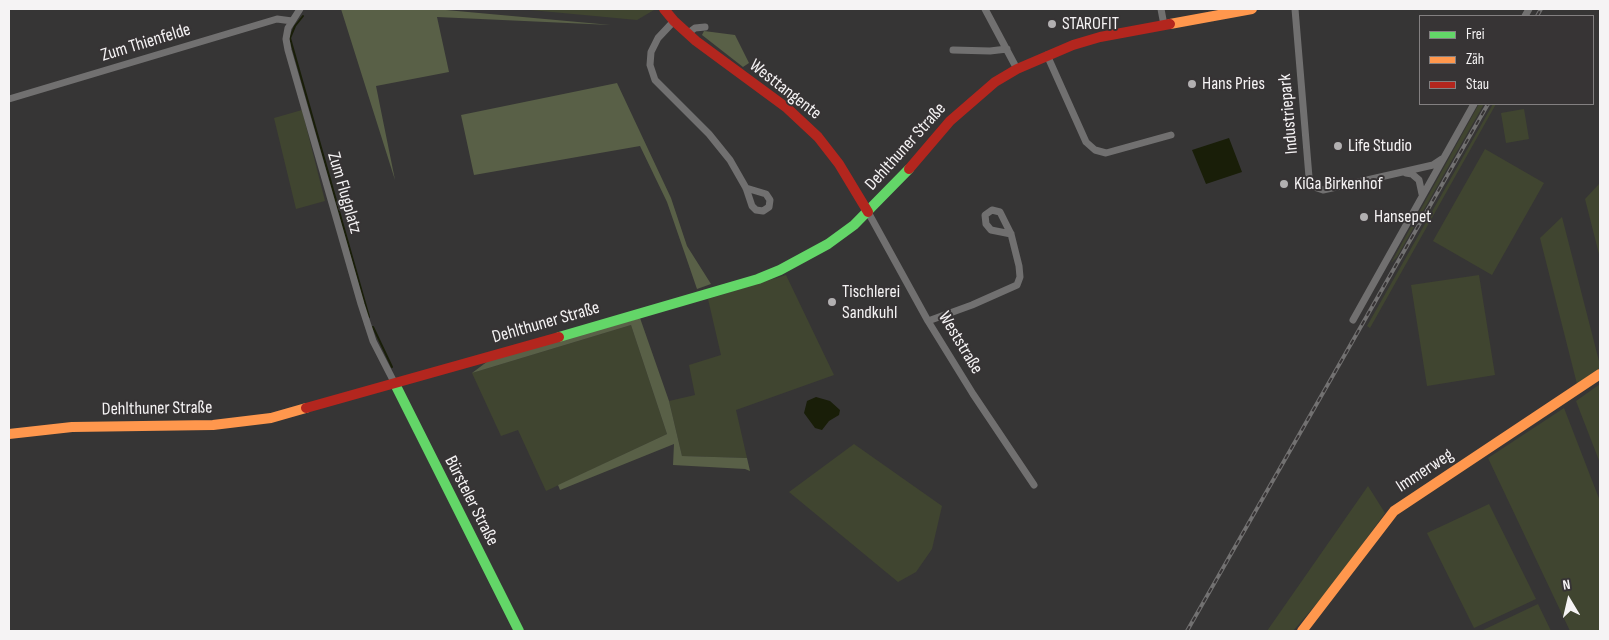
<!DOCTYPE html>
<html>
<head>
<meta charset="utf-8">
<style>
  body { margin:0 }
  #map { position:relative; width:1609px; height:640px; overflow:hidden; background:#363535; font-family:"Sofia Sans Condensed",sans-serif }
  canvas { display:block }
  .frame { position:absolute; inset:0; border:10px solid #f5f3f4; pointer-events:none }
  .legend { position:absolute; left:1419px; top:15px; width:175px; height:90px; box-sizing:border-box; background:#373435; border:1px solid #838081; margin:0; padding:6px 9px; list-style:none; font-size:15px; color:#f5f3f4 }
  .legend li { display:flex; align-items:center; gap:10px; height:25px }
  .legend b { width:25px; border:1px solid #838081 }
  .north { position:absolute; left:1544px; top:575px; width:50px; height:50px; -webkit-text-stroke:4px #373435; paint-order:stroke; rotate:351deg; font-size:14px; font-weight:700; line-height:20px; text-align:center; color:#f5f3f4 }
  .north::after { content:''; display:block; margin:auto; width:18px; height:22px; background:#f5f3f4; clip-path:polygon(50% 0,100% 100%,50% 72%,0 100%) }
</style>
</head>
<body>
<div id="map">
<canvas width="1609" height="640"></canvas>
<div class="frame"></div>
<ul class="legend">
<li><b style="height:6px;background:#63d668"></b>Frei</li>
<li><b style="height:6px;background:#ff974d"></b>Zäh</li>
<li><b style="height:6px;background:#b3261e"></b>Stau</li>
</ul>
<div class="north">N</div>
</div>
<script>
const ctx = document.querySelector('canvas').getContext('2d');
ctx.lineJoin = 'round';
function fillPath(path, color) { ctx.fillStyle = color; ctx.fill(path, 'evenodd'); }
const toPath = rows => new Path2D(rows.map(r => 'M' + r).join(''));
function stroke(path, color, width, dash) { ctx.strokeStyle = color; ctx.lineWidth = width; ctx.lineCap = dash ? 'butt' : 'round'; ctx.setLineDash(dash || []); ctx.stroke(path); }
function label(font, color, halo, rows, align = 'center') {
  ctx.font = font + ' "Sofia Sans Condensed",sans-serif'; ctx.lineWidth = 4; ctx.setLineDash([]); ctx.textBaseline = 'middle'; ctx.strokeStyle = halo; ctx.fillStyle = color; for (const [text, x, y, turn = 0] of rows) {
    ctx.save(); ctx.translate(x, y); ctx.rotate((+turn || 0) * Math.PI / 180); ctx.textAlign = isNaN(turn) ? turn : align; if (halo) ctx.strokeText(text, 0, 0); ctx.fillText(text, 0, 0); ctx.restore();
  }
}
fillPath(toPath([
  [520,9,653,9,654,10,637,20],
  [1479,104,1484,104,1397,257,1391,263],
  [1493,104,1496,104,1370,328,1367,326],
  [1524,109,1529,139,1506,143,1501,113],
  [302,110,325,201,296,209,274,118],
  [1485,149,1544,183,1492,275,1433,241],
  [1600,183,1600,258,1585,199],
  [1562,217,1600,365,1600,368,1577,384,1540,238],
  [786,275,834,375,736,410,747,458,682,456,669,401,695,395,689,365,721,355,708,299],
  [1479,275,1495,375,1427,386,1411,285],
  [631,325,667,434,546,491,518,430,501,436,472,373],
  [1600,384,1600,463,1576,401],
  [1564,408,1600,501,1600,631,1570,631,1488,458],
  [854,444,942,506,932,549,916,572,898,582,789,492],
  [1368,486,1385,513,1332,586,1293,631,1267,631],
  [1489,504,1536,599,1474,628,1427,533],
  [1538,604,1551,631,1481,631]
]), '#404530');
fillPath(toPath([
  [341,9,435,9,611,25,437,17,449,72,376,86,395,180],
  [704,31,735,35,749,63,743,67,702,35],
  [617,83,671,198,687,246,711,284,697,289,667,202,640,146,474,175,461,115],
  [640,318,669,401,682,456,747,458,750,471,745,469,673,465,674,444,560,490,558,485,667,434,631,325,472,373,488,361]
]), '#596047');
fillPath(toPath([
  [1229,138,1242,172,1206,184,1192,150],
  [816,397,830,401,840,410,839,415,829,421,822,430,815,428,804,413,807,401]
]), '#191e08');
stroke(toPath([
  [303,16,295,26,290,38,369,317],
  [373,327,392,367]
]), '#191e08', 2);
stroke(toPath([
  [300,9,288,28,286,39,288,50,361,304,373,341,395,384],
  [985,9,1017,69],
  [1161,9,1164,25],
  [1295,9,1309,177,1312,183,1317,188,1323,190,1332,188,1433,165,1442,159],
  [1525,16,1529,9],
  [674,21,658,38,651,52,650,65,655,80,709,134,730,160,746,188,752,206,756,210,763,211,769,207,770,200,766,194,746,188],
  [687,34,695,28,705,27],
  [953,50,990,51,1007,49],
  [1047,55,1086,142,1095,150,1106,153,1171,135],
  [9,99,277,19,292,21],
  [1406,173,1412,174,1419,180,1422,194],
  [868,212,928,321,973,394,1034,485],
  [1353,320,1474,104],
  [928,321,972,305,1017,285,1020,277,1019,266,1011,234,1000,212,992,210,985,215,986,224,991,230,1011,234]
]), '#717070', 7);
stroke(toPath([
  [559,337,758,279,780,270,828,244,854,225,909,169],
  [395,384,519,631]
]), '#63d668', 10);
stroke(toPath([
  [1170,24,1252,9],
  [9,434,72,427,213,425,271,418,306,408],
  [1302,631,1394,511,1600,374]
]), '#ff974d', 10);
stroke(toPath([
  [664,9,674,21,696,41,787,108,818,137,839,164,868,212],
  [909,169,950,121,995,82,1017,69,1073,45,1100,37,1170,24],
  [306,408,559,337]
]), '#b3261e', 10);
const rail = toPath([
  [1537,16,1541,9],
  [1187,631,1488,104]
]);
stroke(rail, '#727171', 4);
stroke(rail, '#373435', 2, [5.5]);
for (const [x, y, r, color] of [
  [1052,24,5,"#b2b0b1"],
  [1192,84,5,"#b2b0b1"],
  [1338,146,5,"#b2b0b1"],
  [1284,184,5,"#b2b0b1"],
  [1364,217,5,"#b2b0b1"],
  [832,302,5,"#b2b0b1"]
]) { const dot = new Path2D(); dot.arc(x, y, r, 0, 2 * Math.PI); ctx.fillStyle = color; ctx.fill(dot); stroke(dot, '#373435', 2); }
label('18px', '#f5f3f4', '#373435', [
  ["STAROFIT",1062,24],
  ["Hans Pries",1202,84],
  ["Life Studio",1348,146],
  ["KiGa Birkenhof",1294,184],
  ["Hansepet",1374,217],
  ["Tischlerei",842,292],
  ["Sandkuhl",842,313]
], 'left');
label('18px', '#f5f3f4', '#373435', [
  ["Zum Thienfelde",146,43,-17],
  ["Westtangente",785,90,38],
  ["Industriepark",1289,114,-95],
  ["Dehlthuner Straße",906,147,-48],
  ["Zum Flugplatz",344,193,74],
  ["Dehlthuner Straße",546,323,-16],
  ["Weststraße",960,343,59],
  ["Dehlthuner Straße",157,409,-1],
  ["Immerweg",1425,471,-33],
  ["Bürsteler Straße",471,501,63]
]);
</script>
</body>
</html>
